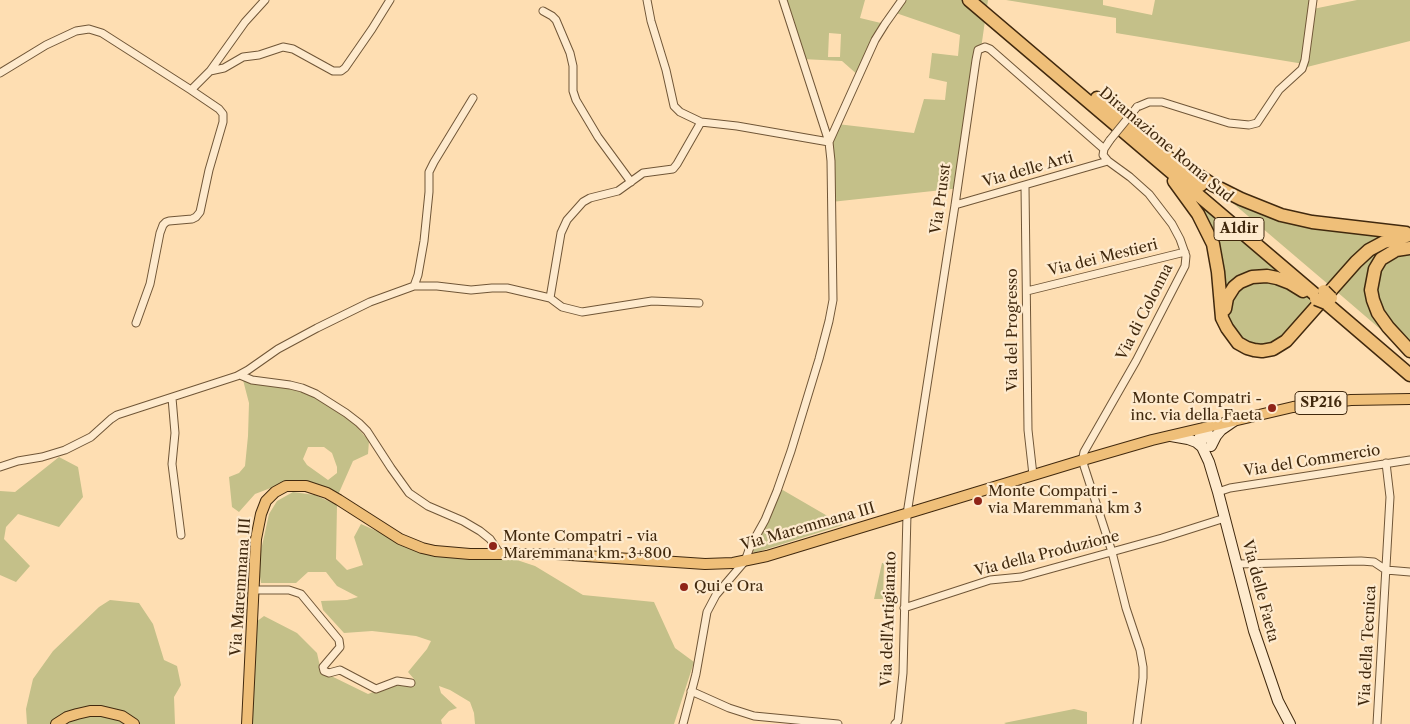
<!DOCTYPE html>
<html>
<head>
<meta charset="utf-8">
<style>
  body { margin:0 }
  canvas { display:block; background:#fedeb2 }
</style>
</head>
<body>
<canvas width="1410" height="724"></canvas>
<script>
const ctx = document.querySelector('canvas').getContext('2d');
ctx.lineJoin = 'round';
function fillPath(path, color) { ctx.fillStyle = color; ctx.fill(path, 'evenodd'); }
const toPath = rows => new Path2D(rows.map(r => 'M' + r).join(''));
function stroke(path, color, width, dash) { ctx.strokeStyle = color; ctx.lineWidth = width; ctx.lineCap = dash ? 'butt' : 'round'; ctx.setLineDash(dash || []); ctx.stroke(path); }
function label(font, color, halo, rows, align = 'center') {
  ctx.font = font + ' "Libre Caslon Text",serif'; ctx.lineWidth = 4.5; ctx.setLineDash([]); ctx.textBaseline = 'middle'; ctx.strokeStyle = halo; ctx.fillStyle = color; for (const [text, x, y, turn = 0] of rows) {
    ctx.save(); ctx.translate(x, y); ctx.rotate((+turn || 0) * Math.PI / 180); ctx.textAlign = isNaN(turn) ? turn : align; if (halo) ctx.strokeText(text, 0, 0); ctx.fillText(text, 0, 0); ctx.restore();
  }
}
fillPath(toPath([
  [783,0,865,0,860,18,885,24,859,76,842,61,802,59],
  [829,33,841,34,840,57,828,57],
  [902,0,988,0,961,188,831,202,829,142,837,124,914,133,924,99,945,100,947,82,929,78,932,53,958,56,960,35,893,12],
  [1006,0,1103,0,1103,5,1152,15,1155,0,1313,0,1313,9,1357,0,1410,0,1410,41,1307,67,1304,64,1116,33,1116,18],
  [1221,193,1250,206,1392,233,1329,285],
  [1198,202,1288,278,1276,274,1224,291,1216,237],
  [1391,247,1366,285,1407,352,1336,291,1372,256,1380,251],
  [1410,253,1410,346,1380,306,1376,289,1379,270,1389,260,1396,256],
  [1258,278,1304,293,1315,302,1281,340,1262,346,1249,344,1237,335,1228,317,1228,309,1235,291],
  [243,380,298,388,323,400,350,419,369,441,368,454,353,461,338,495,311,483,295,481,281,484,255,494,239,512,232,507,229,477,239,473,245,466,248,436,249,403],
  [308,447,324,447,332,453,337,467,337,473,328,480,307,465,303,459],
  [59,457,78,467,83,497,59,527,18,514,6,527,4,539,30,566,16,582,0,575,0,491,15,492],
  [781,489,843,525,754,553,752,549],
  [293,492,315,495,337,505,336,559,347,570,363,565,354,537,361,524,432,556,514,559,535,566,583,595,654,602,675,648,694,662,674,724,475,724,474,713,470,702,450,690,439,686,441,693,457,708,449,711,441,720,442,724,251,724,256,622,264,616,297,633,317,653,321,671,368,694,402,681,414,679,408,672,427,649,431,641,416,636,372,631,344,633,323,610,321,601,347,600,358,597,337,586,326,572,308,572,296,583,261,583,258,564,269,514,277,501],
  [882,563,884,563,883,599,874,599],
  [110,600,139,603,153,624,164,660,177,666,181,685,174,697,175,724,27,724,26,709,33,679,53,651,99,607],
  [1074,709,1087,712,1087,724,1006,724,1004,723]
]), '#c4c089');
const street = toPath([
  [647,0,651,21,666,70,674,106,680,112,701,122],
  [543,11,552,16,556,20,570,53,573,66,573,91,576,100,598,137,631,182],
  [210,71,245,22,265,0],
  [0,73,46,45,76,31,89,29,102,33,191,90],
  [1137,107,1149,102,1162,102,1229,123,1249,125,1257,123,1279,90,1302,69,1305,60,1313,0],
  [1110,140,1104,149,1103,155,1108,161,1130,177,1149,194,1172,224,1180,239,1186,256,1185,266,1136,361,1084,452,1083,457,1084,466,1112,552,1126,608,1140,650,1143,667,1143,678,1137,724],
  [829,142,875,40,885,24,902,0],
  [1025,186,1028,430,1033,475],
  [955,205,1108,161],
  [414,286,418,275,424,241,429,192,429,172,434,162,473,98],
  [1027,291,1185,252],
  [550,298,561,233,567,220,583,202,590,198,618,191,643,173,673,169,677,164,701,122,737,126,829,142],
  [136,323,150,284,160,233,163,225,166,222,169,221,192,219,196,217,200,212,209,170,223,122,223,114,219,109,191,90,210,71,224,68,243,57,259,55,283,47,293,49,333,71,341,71,345,68,372,29,390,0],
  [240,375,252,380,290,385,302,388,316,394,346,413,359,423,367,431,391,468,409,493,428,506,463,521,480,531,490,539,500,554],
  [172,398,175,433,172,464,181,535],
  [0,467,18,461,42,457,65,450,91,437,111,419,117,415,237,376,248,370,278,349,317,328,370,302,414,286,437,286,471,290,492,288,507,288,550,298,562,307,582,312,652,301,699,303],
  [1218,492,1230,488,1410,460],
  [1238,564,1361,561,1374,562,1386,570],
  [1386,570,1410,572],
  [254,590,289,590,301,594,339,640,340,647,323,667,324,671,329,673,340,670,376,689,397,681,411,683],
  [904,608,990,580,1021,577,1162,538,1225,518],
  [691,691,729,708,754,716,838,724],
  [683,724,696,674,707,612,716,595,745,561,750,547,765,520,777,491,791,451,819,359,829,321,833,300,831,161,829,142,783,0],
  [895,724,898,721,903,673,907,514,955,205,976,60,978,50,985,47,990,49,1104,149],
  [1377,724,1390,497,1386,463]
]);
const secondary = toPath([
  [1171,436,1188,439,1196,442,1202,447],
  [1212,443,1209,435,1203,429,1200,436,1202,447,1209,462,1218,492,1254,631,1278,701,1290,724],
  [1211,446,1216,436,1221,430,1234,421]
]);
const primary = toPath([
  [56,724,67,717,77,714,90,711,101,711,122,716,134,724],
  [247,724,256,539,261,514,266,501,275,492,286,486,306,486,327,493,339,500,400,539,422,548,435,551,470,554,556,554,705,564,733,563,767,556,1083,460,1152,440,1293,407,1351,400,1410,399]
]);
const highway = toPath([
  [969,0,1318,297],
  [1097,98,1201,185],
  [1195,173,1213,185,1241,199,1281,215,1312,222,1406,233],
  [1174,181,1198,214,1213,244,1218,272,1222,318,1227,328,1238,343,1247,348,1254,350,1262,351,1273,349,1286,341,1356,262,1369,250,1384,242,1410,235],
  [1410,248,1396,250,1381,259,1375,269,1371,290,1373,300,1378,313,1388,327,1410,351],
  [1326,303,1410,375],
  [1225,309,1227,298,1234,287,1240,282,1252,277,1267,276,1277,278,1290,283,1303,291]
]);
stroke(street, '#705637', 9);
stroke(secondary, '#41290e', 12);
stroke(primary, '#41290e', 12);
stroke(highway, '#41290e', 15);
stroke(street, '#feeacd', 7);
stroke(secondary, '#feeacd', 10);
stroke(primary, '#efbf79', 10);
stroke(highway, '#efbf79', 12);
const streetBridge = toPath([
  [1110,140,1137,107]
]);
const highwayBridge = toPath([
  [1324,291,1331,298],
  [1316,299,1326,303]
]);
stroke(streetBridge, '#705637', 9, []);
stroke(highwayBridge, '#41290e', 15, []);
stroke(streetBridge, '#feeacd', 7);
stroke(highwayBridge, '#efbf79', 12);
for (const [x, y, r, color] of [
  [1272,408,5,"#8f2418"],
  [978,501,5,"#8f2418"],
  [493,546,5,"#8f2418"],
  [684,587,5,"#8f2418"]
]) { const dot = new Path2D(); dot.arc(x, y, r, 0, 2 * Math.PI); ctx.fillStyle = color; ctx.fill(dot); stroke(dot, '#feeacd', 2); }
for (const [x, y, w] of [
  [1239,229,50],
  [1321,403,52]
]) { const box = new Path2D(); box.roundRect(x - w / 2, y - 11.5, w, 23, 4); ctx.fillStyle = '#feeacd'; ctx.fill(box); stroke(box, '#41290e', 1); }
label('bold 14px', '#41290e', null, [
  ["A1dir",1239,229],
  ["SP216",1321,403]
]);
label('15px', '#41290e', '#feeacd', [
  ["Diramazione Roma Sud",1166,145,40],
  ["Via delle Arti",1028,170,-16],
  ["Via Prusst",941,199,-82],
  ["Via dei Mestieri",1103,258,-14],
  ["Via di Colonna",1145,312,-63],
  ["Via del Progresso",1013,330,-90],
  ["Via del Commercio",1312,461,-9],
  ["Via Maremmana III",808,527,-16],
  ["Via della Produzione",1047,554,-14],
  ["Via Maremmana III",241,587,-86],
  ["Via delle Faeta",1260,591,75],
  ["Via dell'Artigianato",889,619,-88],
  ["Via della Tecnica",1368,646,-87]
]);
label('15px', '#41290e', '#feeacd', [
  ["Monte Compatri -",1262,399,"right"],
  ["inc. via della Faeta",1262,416,"right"],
  ["Monte Compatri -",988,492],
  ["via Maremmana km 3",988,509],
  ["Monte Compatri - via",503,537],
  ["Maremmana km. 3+800",503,554],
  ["Qui e Ora",694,587]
], 'left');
</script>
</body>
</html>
